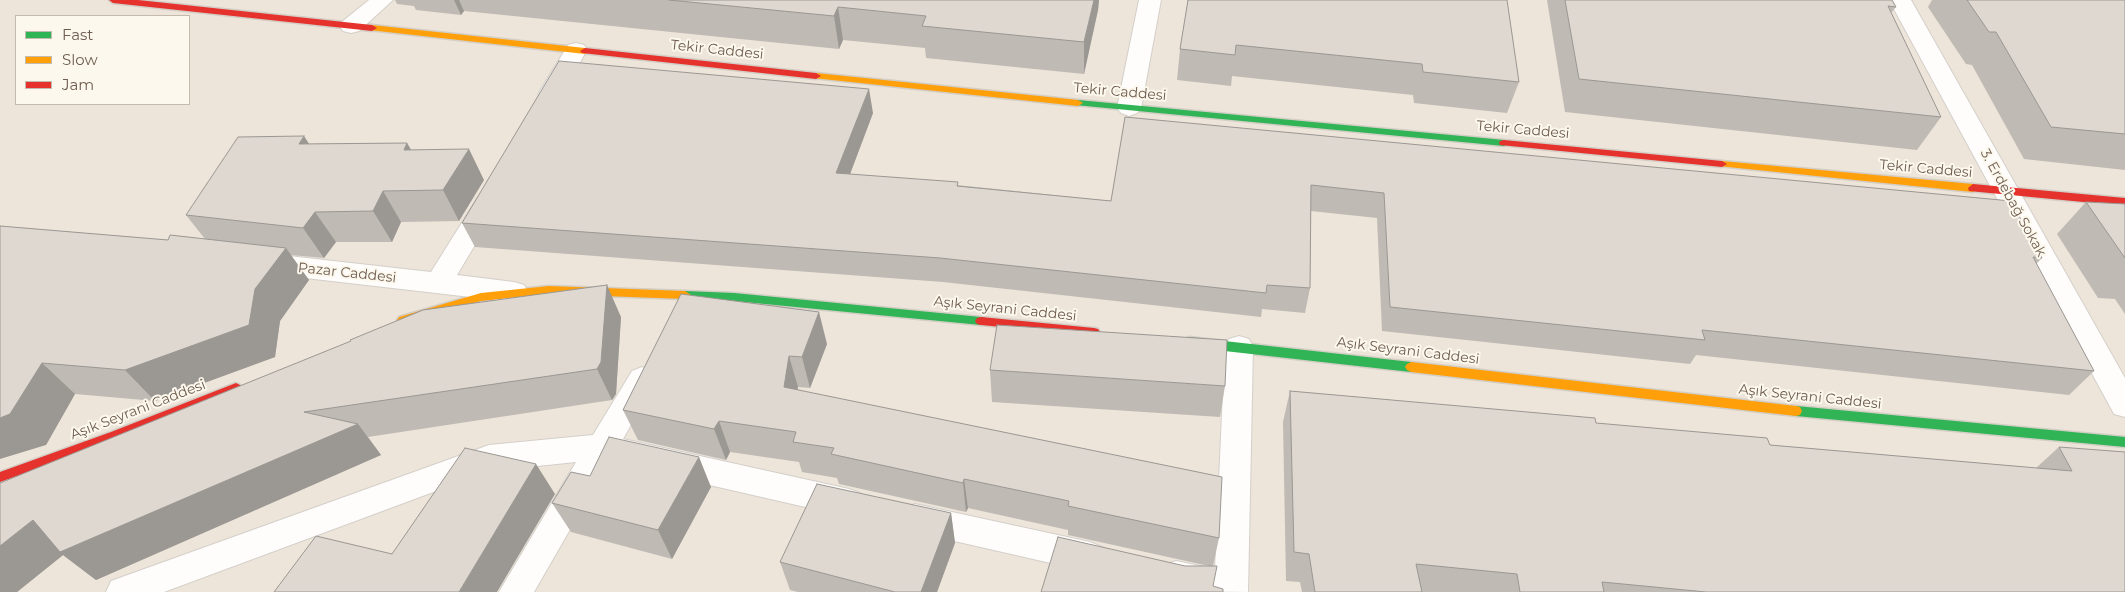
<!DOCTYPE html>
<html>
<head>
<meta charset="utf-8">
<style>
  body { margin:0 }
  #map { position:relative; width:2125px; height:592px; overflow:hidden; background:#f5f2eb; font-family:Montserrat,sans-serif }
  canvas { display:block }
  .legend { position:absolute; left:15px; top:15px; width:175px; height:90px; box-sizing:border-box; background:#fcf8ed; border:1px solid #c4baae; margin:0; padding:6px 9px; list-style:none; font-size:15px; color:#6f5d4f }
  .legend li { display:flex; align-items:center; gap:10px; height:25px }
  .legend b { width:25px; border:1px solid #c4baae }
</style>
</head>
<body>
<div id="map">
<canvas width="2125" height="592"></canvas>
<ul class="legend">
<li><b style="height:6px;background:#30b455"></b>Fast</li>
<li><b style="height:6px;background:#ff9f0a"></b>Slow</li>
<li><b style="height:6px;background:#e5322d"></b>Jam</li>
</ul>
</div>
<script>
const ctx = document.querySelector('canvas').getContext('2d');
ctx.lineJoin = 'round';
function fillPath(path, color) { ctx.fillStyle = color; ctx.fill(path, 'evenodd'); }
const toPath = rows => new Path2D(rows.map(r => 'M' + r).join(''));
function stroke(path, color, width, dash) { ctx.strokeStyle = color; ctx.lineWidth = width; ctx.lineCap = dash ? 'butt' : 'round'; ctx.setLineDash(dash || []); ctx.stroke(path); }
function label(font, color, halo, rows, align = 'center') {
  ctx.font = font + ' Montserrat,sans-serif'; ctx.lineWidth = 4; ctx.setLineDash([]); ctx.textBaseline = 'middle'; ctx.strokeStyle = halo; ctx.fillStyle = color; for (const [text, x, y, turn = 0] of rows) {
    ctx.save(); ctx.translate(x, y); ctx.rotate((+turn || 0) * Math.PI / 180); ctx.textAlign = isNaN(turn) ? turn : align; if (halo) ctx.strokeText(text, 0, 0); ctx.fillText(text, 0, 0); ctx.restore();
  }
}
fillPath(toPath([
  [0,0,2125,0,2125,592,0,592],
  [16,16,189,16,189,104,16,104]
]), '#ede5da');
const street = toPath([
  [369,0,393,0,359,31,351,33,343,31,340,26,343,21,369,0],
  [1139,0,1161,0,1141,108,1137,113,1129,116,1121,113,1117,108,1139,0],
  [1889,0,1911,0,2125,378,2125,417,2114,414,1889,0],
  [576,43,584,45,587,50,562,94,558,99,550,102,542,99,538,94,565,50,568,45,576,43],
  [487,194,496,197,500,203,457,275,514,282,524,285,528,292,524,299,514,302,262,273,253,270,249,263,253,256,262,253,431,272,478,197,487,194],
  [1239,336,1249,339,1253,347,1248,592,1176,591,1164,587,1159,576,1164,565,1176,561,1215,569,1225,347,1229,339,1239,336],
  [642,367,652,371,657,379,623,439,849,489,860,493,865,503,860,513,849,517,609,462,534,592,499,592,576,462,490,471,164,592,106,592,111,581,489,445,593,435,632,371,642,367],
  [915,504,1090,542,1102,547,1106,557,1102,567,1090,572,915,532,904,528,899,518,904,508,915,504]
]);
const fast = toPath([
  [1078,100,1504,140,1509,143,1504,146,1075,105,1073,103,1078,100],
  [685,291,734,293,981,317,985,318,987,321,985,324,981,325,734,301,685,299,679,295,685,291],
  [1189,337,1411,362,1415,364,1417,367,1415,370,1411,372,1189,347,1185,345,1183,342,1185,339,1189,337],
  [1796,406,2125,437,2125,447,1796,416,1792,415,1790,411,1792,407,1796,406]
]);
const slow = toPath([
  [372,25,585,48,590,51,585,54,369,30,369,26,372,25],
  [816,73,1078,100,1083,103,1078,106,813,78,811,76,816,73],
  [1722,161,1973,184,1978,188,1973,192,1718,166,1717,164,1722,161],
  [549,286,685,291,691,295,685,299,549,294,481,301,403,324,399,323,397,320,399,317,481,293,549,286],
  [1411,362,1796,406,1800,407,1802,411,1800,415,1796,416,1411,372,1407,370,1405,367,1407,364,1411,362]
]);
const jam = toPath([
  [109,0,138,0,372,25,377,28,372,31,113,3,109,0],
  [585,48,816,73,821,76,816,79,582,53,580,51,585,48],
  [1504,140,1722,161,1727,164,1722,167,1500,145,1499,143,1500,141,1504,140],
  [1973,184,2125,198,2125,206,1969,191,1968,188,1973,184],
  [981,317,1094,328,1098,329,1100,332,1098,335,1094,336,981,325,977,324,975,321,977,318,981,317],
  [236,383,240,385,242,388,240,391,119,440,0,482,0,472,111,432,236,383]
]);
stroke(street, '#d4cfc9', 2);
stroke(fast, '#d3cec6', 3);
stroke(slow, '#d3cec6', 3);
stroke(jam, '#d3cec6', 3);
fillPath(street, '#fefdfc');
fillPath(fast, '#30b455');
fillPath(slow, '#ff9f0a');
fillPath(jam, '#e5322d');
fillPath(toPath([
  [395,0,1099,0,1098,10,1084,74,926,58,925,48,843,40,839,49,464,11,461,15,416,10,414,6,397,4],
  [1188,0,1519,82,1507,113,1414,103,1413,95,1232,76,1231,86,1177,80,1180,49],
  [1547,0,1892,0,1896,7,1891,13,1941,117,1917,150,1565,112],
  [1932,0,2125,0,2125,170,2024,159,1972,65,1966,64,1928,7],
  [873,113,850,174,1111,201,1125,117,2042,258,2036,264,2094,371,2069,395,1696,355,1690,364,1382,331,1377,218,1311,211,1310,288,1305,313,1262,309,1261,317,943,282,475,247,462,223],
  [407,143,411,150,484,180,459,221,401,222,392,242,336,242,324,258,290,255,309,280,280,321,275,357,155,401,75,394,46,445,0,226,168,240,205,239,186,215,310,144],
  [2086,202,2125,204,2125,314,2115,299,2098,298,2057,234],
  [681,294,827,344,810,388,798,387,797,389,1219,538,1213,566,1041,592,1185,566,1209,566,1068,535,1068,530,968,508,966,512,839,484,837,478,802,472,799,462,730,452,726,460,638,440,623,410],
  [621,317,616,394,612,400,368,437,381,455,96,580,63,555,17,592,0,592,0,483],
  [990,370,1225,386,1220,417,992,402],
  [1290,391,1596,423,1770,445,2036,468,2059,447,2125,452,2125,592,1302,592,1300,582,1286,581,1283,422],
  [590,476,711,487,672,559,571,532,552,503],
  [951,513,955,543,937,592,798,592,790,590,780,562]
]), '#bfbab4');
fillPath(toPath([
  [454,0,459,0,464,11,461,15],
  [1094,0,1099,0,1098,10,1084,74,1084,42],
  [838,7,843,40,839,49,834,16],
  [869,89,873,113,841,198,836,173],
  [304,136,324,167,299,144],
  [407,143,425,174,404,150],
  [469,149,484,180,459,221,443,190],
  [383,191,401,222,392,242,373,211],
  [315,212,336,242,324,258,303,228],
  [286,248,309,280,280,321,275,357,155,401,125,370],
  [607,285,621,317,616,394,612,400,597,369],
  [819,312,827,344,810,388,802,357],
  [789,356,798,387,793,418,784,387],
  [42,363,75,394,46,445,0,459,0,418],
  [719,421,730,452,726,460,714,429],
  [358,424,381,455,96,580,63,555,17,592,0,592,0,546,33,520],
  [699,457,711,487,672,559,658,530],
  [536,464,555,494,497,592,459,592],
  [964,479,968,508,966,512,963,483],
  [951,513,955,543,937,592,921,592]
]), '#9b9792');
const building = toPath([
  [669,0,1094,0,1084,42,922,26,926,16,838,7,834,16,669,0],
  [1188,0,1507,0,1519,82,1423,72,1422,64,1236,45,1235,55,1180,49,1188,0],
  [1565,0,1892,0,1896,7,1888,6,1941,117,1579,79,1565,0],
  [1967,0,2125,0,2125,134,2051,127,1996,32,1989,32,1967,0],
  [559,61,869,89,836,173,958,182,957,186,1111,201,1125,117,2011,201,2042,258,2033,257,2094,371,1702,330,1705,340,1390,307,1384,193,1311,185,1310,288,1267,285,1266,293,940,258,462,223,559,61],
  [304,136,299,144,407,143,404,150,469,149,443,190,383,191,373,211,315,212,303,228,186,215,238,137,304,136],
  [2086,202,2125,204,2125,258,2086,202],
  [0,226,168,240,170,235,286,248,255,289,249,325,125,370,42,363,10,414,0,418,0,226],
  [607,285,601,362,597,369,304,412,358,424,60,552,33,520,0,546,0,483,351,341,350,340,423,310,607,285],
  [681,294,819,312,802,357,789,356,784,387,1222,477,1219,538,1068,506,1069,501,964,479,963,483,831,454,834,448,793,442,796,432,719,421,714,429,623,410,681,294],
  [997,325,1227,340,1225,386,990,370,997,325],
  [1290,391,1595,418,1596,423,1767,438,1770,445,2072,471,2059,447,2125,452,2125,592,1706,592,1602,582,1604,592,1520,592,1517,574,1416,564,1422,592,1315,592,1309,554,1294,552,1290,391],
  [609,437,699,457,658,530,552,503,571,472,590,476,609,437],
  [465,448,536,464,459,592,274,592,316,536,392,554,465,448],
  [817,484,951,513,921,592,895,592,780,562,817,484],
  [1058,537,1185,566,1217,566,1213,586,1223,589,1223,592,1041,592,1058,537]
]);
fillPath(building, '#ded8d1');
stroke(building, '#9b9792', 1);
label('14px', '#6f5d4f', '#fcf8ed', [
  ["Tekir Caddesi",717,50,6],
  ["Tekir Caddesi",1120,92,5],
  ["Tekir Caddesi",1523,130,5],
  ["Tekir Caddesi",1926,169,5],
  ["3. Erdebağ Sokak",2013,203,61],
  ["Pazar Caddesi",347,273,6],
  ["Aşık Seyrani Caddesi",1005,309,6],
  ["Aşık Seyrani Caddesi",1408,351,7],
  ["Aşık Seyrani Caddesi",1810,397,6],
  ["Aşık Seyrani Caddesi",138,410,-21]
]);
</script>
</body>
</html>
